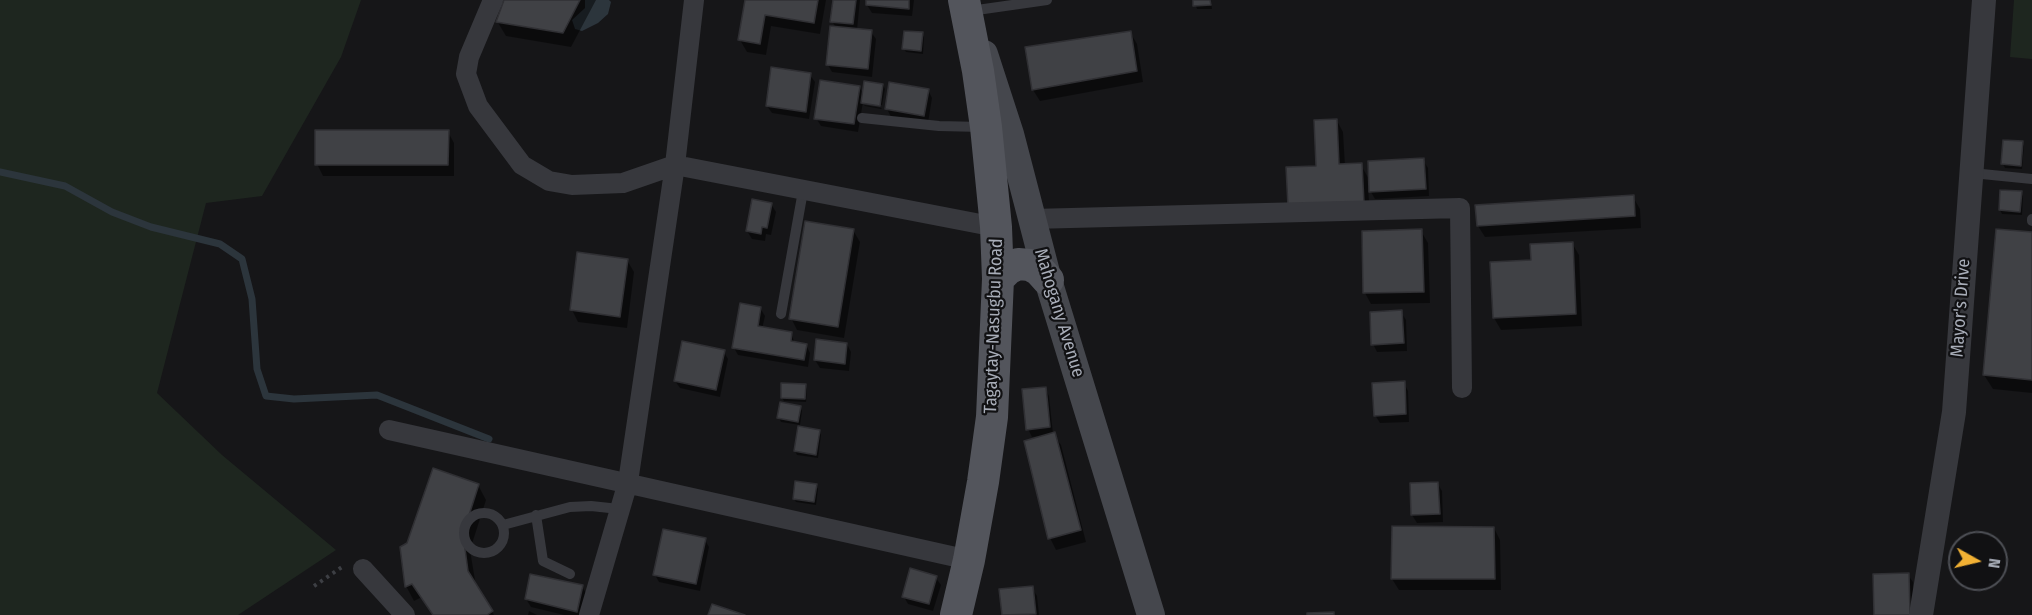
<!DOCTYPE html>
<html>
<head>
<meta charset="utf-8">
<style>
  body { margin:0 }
  #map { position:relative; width:2032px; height:615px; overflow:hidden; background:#161618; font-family:"Fira Sans Condensed",sans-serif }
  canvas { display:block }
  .north { position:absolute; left:1948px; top:531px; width:60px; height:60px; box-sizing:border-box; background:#111113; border:2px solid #4d4f55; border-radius:50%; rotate:98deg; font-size:16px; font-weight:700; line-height:24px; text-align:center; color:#a8adb8 }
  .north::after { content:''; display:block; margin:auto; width:21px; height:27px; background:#f2b134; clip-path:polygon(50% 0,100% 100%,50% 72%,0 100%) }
</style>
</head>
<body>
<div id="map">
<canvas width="2032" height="615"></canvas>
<div class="north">N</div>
</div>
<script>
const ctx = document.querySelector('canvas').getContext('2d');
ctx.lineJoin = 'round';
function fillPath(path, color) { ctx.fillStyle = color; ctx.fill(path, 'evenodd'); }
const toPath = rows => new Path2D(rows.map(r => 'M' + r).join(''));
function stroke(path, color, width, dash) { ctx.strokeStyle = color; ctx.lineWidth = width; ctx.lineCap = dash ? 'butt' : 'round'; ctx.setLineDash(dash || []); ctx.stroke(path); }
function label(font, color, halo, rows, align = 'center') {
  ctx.font = font + ' "Fira Sans Condensed",sans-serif'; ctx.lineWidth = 4.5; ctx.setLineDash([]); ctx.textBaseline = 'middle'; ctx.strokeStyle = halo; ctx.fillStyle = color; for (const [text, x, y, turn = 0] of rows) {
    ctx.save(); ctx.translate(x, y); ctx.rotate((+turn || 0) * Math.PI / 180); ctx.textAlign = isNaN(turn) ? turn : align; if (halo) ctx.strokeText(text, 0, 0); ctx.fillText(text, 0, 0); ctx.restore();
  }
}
fillPath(toPath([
  [0,0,361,0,341,57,262,196,206,203,157,393,222,455,336,550,238,615,0,615],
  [2014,0,2032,0,2032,59,2010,57]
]), '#1e261f');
fillPath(toPath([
  [585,0,609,0,611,2,608,14,598,23,582,31,575,29,572,20,585,8]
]), '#2c353c');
fillPath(toPath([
  [505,0,596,0,571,47,506,36,497,21],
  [746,0,826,0,820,34,771,26,766,55,747,52,740,40],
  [835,0,860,0,857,30,871,32,876,39,872,77,832,72,828,65,836,28,832,21],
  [868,0,914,0,912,16,872,13,867,5],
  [1194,0,1211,0,1212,9,1197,9],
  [1130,32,1137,44,1143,82,1040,101,1033,90,1027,49],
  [922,34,924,37,923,54,906,52,904,49],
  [810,75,815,82,809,119,772,113,767,106],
  [883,85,885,89,882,105,863,102,858,132,821,126,816,118,859,87,864,95],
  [928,90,932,98,928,123,891,117,887,109],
  [864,105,882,108,881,109,865,106],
  [1337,121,1343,132,1345,166,1361,165,1370,181,1423,160,1428,168,1429,196,1375,199,1368,187,1370,215,1318,167],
  [448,132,454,143,454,176,323,176,317,164],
  [2022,143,2024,146,2022,169,2005,168,2003,164],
  [2021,193,2023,196,2022,215,2002,214,2000,210],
  [1633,197,1640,209,1641,228,1485,237,1478,226],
  [771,204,776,212,771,235,766,234,765,241,752,239,747,231],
  [853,230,860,242,844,338,797,330,791,318],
  [1421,231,1428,243,1430,303,1371,304,1365,293],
  [2032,234,2032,393,1993,389,1984,375],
  [1572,243,1579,255,1582,326,1501,330,1494,318,1492,264,1533,262],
  [627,260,634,272,627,328,578,322,572,310],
  [760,308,765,316,762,329,791,333,795,344,806,345,810,353,808,367,738,355,734,348],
  [1401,312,1406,320,1407,351,1377,352,1373,344],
  [847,344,851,352,849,371,820,368,815,360],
  [724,352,728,359,720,397,680,388,675,381],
  [1404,383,1408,391,1409,422,1380,423,1375,415],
  [805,385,807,389,806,402,784,401,782,398],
  [1045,388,1049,396,1053,434,1061,445,1086,542,1056,550,1050,538,1042,436,1032,437,1028,429],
  [800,407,802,411,800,425,781,422,779,418],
  [819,431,821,435,818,458,797,455,795,451],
  [1437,483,1442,491,1443,522,1417,523,1412,515,1411,484],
  [478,485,486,500,470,550,476,586,494,615,433,615,422,597,414,601,406,586],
  [816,486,818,489,816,505,796,502,794,499],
  [1494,528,1500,540,1501,590,1399,590,1392,579],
  [705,540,709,547,700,591,659,582,655,575],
  [1908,575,1913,582,1913,615,1875,615],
  [936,578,941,585,933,611,908,604,904,597],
  [582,587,587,594,582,615,564,615,531,607,526,599],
  [1032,588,1037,596,1039,615,1003,615,1001,591],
  [529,611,537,615,528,615]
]), '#0007');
stroke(toPath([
  [0,172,65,186,112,212,151,227,220,244,242,259,252,299,257,369,266,396,294,399,377,395,489,439]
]), '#2c353c', 7);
const building = toPath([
  [504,0,580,0,563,33,496,22,504,0],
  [745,0,818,0,814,23,765,15,760,44,738,40,745,0],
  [833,0,856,0,853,24,830,22,833,0],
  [866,0,909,0,909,9,866,5,866,0],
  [1193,0,1210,0,1211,5,1193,6,1193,0],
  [830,26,872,30,868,69,826,65,830,26],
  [904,31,923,32,921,51,902,49,904,31],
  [1131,31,1137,71,1032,90,1025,47,1131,31],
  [771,67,811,73,806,112,766,106,771,67],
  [820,80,860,86,854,124,814,119,820,80],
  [864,81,883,84,880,106,861,103,864,81],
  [889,82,929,89,924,116,885,109,889,82],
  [1337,119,1339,164,1362,163,1364,203,1288,207,1286,167,1316,166,1314,120,1337,119],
  [315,130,449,130,448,165,315,165,315,130],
  [2003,140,2023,141,2021,166,2001,164,2003,140],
  [1424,158,1426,189,1369,192,1368,161,1424,158],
  [2000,190,2022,191,2020,212,1999,210,2000,190],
  [1634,195,1635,216,1477,226,1475,205,1634,195],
  [752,199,772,203,767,228,762,227,761,234,746,231,752,199],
  [805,221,854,229,838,327,789,319,805,221],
  [1422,229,1424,292,1363,293,1362,231,1422,229],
  [1996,229,2032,232,2032,380,1983,375,1996,229],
  [1573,242,1576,314,1493,318,1490,262,1531,260,1530,244,1573,242],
  [577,252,628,259,620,317,570,310,577,252],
  [740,303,761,307,758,326,792,332,791,341,807,344,804,360,732,348,740,303],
  [1402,310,1404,343,1371,345,1370,312,1402,310],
  [816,339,847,343,845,364,814,360,816,339],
  [682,341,725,350,716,390,674,381,682,341],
  [1405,381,1406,414,1374,416,1372,383,1405,381],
  [781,383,806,384,805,399,781,398,781,383],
  [1046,387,1050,427,1026,430,1022,389,1046,387],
  [780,402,801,406,798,422,777,418,780,402],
  [798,426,820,430,816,455,794,451,798,426],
  [1055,432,1081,530,1048,539,1024,441,1055,432],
  [433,468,479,484,463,534,468,571,493,611,487,615,433,615,412,584,405,587,400,547,407,543,433,468],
  [795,481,817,484,814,502,793,499,795,481],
  [1438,482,1440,514,1411,515,1410,483,1438,482],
  [1392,526,1494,527,1495,579,1391,579,1392,526],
  [663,529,706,538,696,584,653,575,663,529],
  [910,568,937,576,929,604,902,597,910,568],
  [1909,573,1910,615,1874,615,1873,574,1909,573],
  [530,574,583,585,577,612,525,599,530,574],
  [1033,586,1036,614,1002,615,999,589,1033,586],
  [712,604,745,615,708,615,712,604],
  [1334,612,1334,615,1307,615,1307,613,1334,612]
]);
fillPath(building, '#404145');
stroke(building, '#303034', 1.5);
stroke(toPath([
  [314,586,342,567]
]), '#3d3f44', 4, [3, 4.5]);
stroke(toPath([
  [970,11,1047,0],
  [862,118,939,126,982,127],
  [1972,173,2032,179],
  [2032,219,2032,221],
  [781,314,803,191],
  '464 533a20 20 0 1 1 40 0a20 20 0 1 1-40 0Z',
  [536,515,543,561,570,574],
  [503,525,570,507,591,506,619,509]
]), '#37383d', 10);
stroke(toPath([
  [493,0,469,57,466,74,478,106,522,165,549,181,572,185,623,183,675,165,996,227],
  [1032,219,1460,208,1462,388],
  [389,430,969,560],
  [363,569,405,615],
  [589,615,628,482,675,165,694,0]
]), '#37383d', 20);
stroke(toPath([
  [1921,615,1954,412,1984,0]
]), '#37383d', 24);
stroke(toPath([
  [984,54,1010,134,1048,280,1151,615]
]), '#45474d', 28);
stroke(toPath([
  [998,279,1008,269,1018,264,1030,265,1039,270,1048,280],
  [956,615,969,560,983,482,992,417,998,279,996,227,986,127,978,71,964,0]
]), '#53555c', 32);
label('18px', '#a8adb8', '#111113', [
  ["Mayor's Drive",1961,308,-86],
  ["Mahogany Avenue",1059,313,73],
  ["Tagaytay-Nasugbu Road",994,326,-88]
]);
</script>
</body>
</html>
